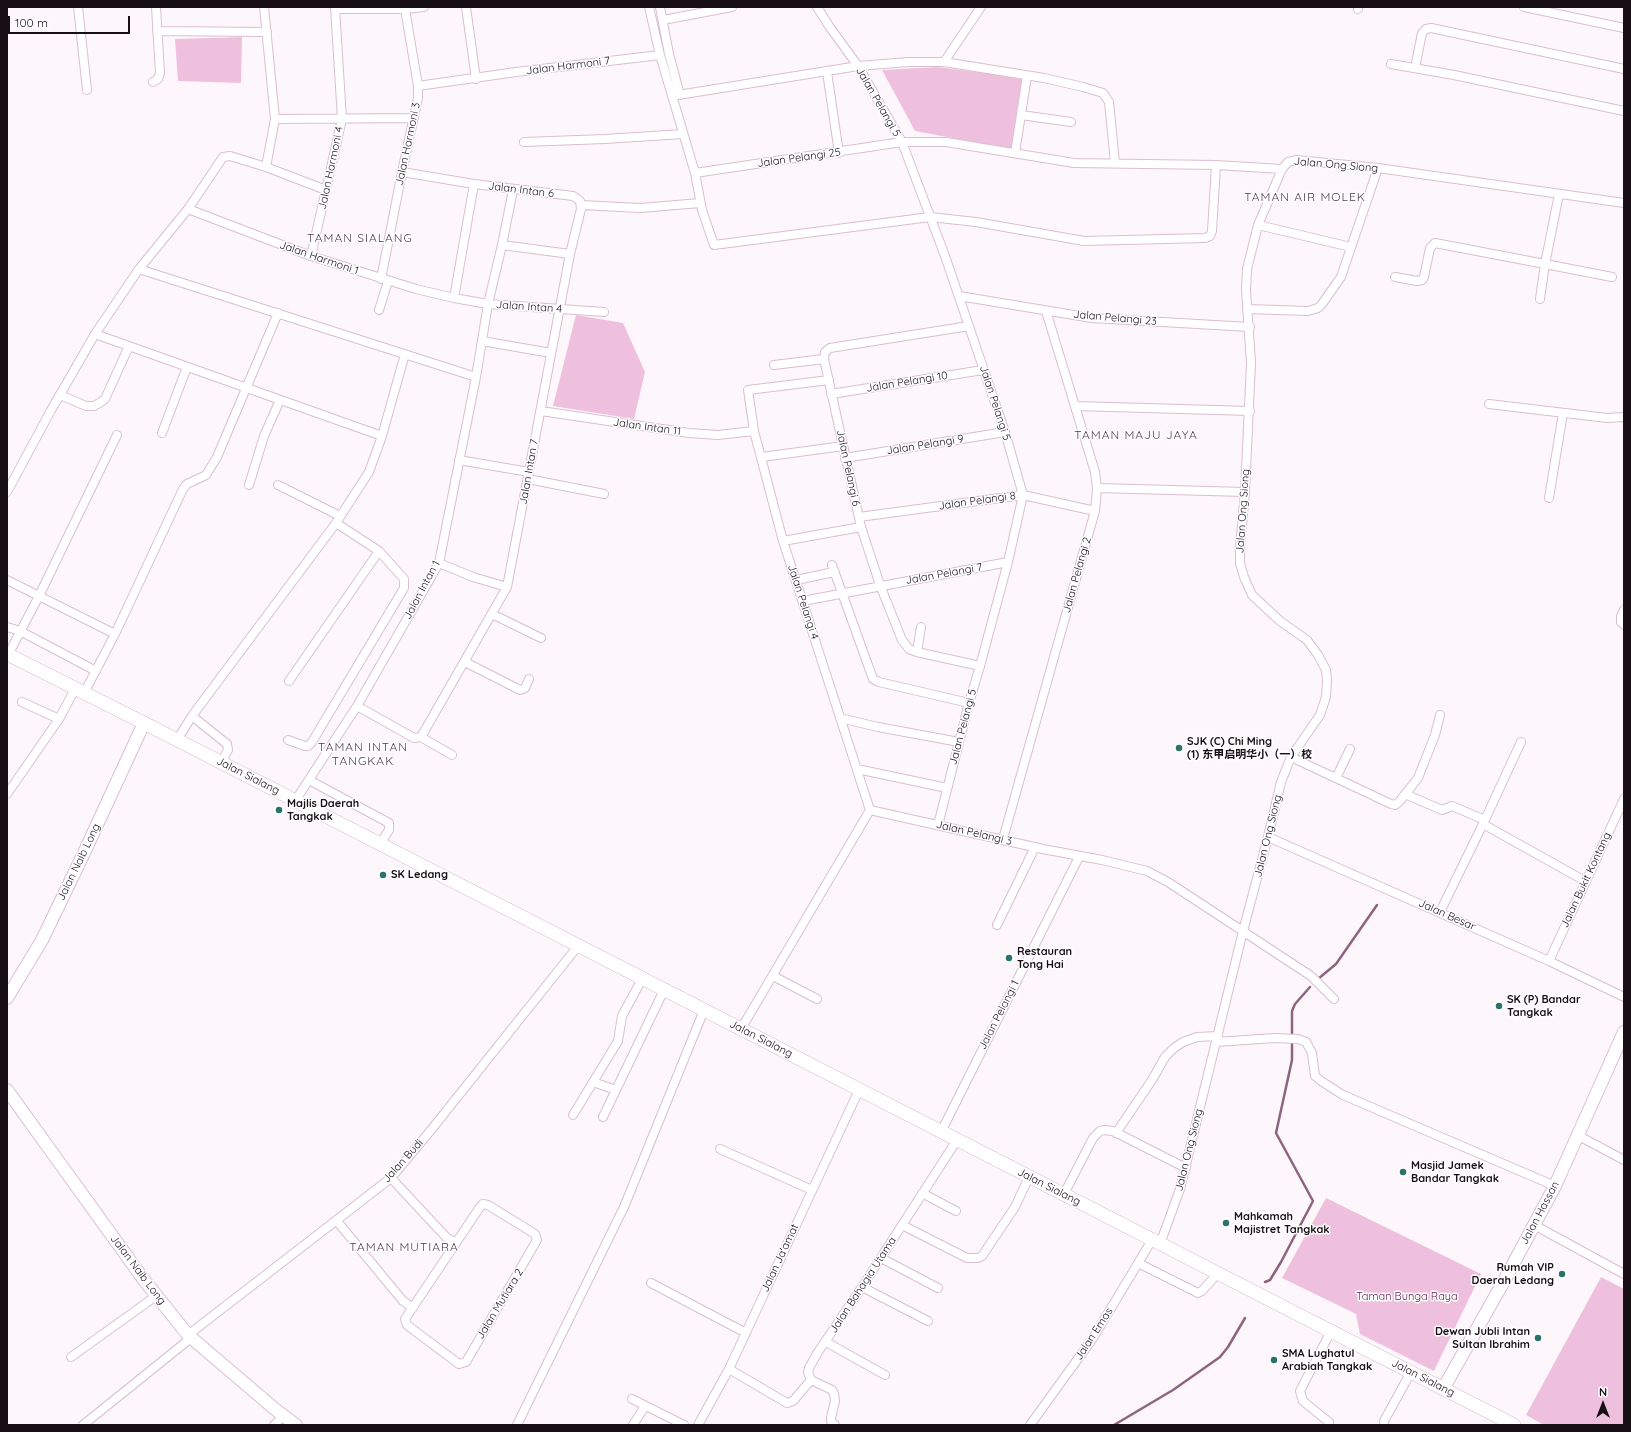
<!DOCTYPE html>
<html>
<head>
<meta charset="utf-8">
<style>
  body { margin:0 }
  #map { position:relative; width:1631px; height:1432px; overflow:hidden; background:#fdf7fb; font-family:Quicksand,sans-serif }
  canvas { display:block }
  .frame { position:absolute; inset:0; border:8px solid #180f15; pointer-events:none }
  .north { position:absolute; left:1583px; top:1384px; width:40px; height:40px; -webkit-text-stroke:3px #fff; paint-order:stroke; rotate:0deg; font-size:11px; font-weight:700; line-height:16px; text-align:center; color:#180f15 }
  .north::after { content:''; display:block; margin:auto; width:14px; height:18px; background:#180f15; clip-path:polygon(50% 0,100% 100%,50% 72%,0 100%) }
  .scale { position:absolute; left:8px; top:16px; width:122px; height:18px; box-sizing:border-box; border:2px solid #180f15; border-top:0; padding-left:5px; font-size:12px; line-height:14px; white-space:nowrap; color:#180f15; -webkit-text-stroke:3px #fff; paint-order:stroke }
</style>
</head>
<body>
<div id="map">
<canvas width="1631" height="1432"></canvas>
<div class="frame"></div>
<div class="north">N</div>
<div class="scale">100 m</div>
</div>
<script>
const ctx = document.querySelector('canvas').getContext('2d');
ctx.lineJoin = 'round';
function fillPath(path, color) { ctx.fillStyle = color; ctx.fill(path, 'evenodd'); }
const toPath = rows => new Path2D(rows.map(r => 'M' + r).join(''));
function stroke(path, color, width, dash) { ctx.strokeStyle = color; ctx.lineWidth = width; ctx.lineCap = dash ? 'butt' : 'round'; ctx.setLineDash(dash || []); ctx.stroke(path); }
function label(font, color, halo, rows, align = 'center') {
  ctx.font = font + ' Quicksand,"Noto Sans SC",sans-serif'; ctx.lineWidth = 3; ctx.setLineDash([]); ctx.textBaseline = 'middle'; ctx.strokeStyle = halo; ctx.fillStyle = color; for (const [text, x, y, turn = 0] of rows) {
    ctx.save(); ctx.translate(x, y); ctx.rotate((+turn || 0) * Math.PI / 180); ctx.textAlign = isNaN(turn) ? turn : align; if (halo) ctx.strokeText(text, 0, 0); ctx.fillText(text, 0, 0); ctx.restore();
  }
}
fillPath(toPath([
  [242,37,241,83,178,81,175,39],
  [938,67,1022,78,1011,149,915,131,882,70],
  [576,315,623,323,645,372,634,419,553,406],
  [1326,1198,1481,1274,1434,1371,1360,1334,1356,1314,1282,1278],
  [1601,1277,1624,1289,1624,1425,1544,1425,1526,1415]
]), '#efc0de');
stroke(toPath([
  [1318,979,1336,964,1377,905],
  [1265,1282,1270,1280,1281,1262,1313,1201,1276,1133,1292,1060,1292,1011,1295,1004,1310,987],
  [1114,1425,1173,1390,1220,1357,1228,1347,1245,1318]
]), '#8e647f', 2.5);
const street = toPath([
  [78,7,87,90],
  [264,7,275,119,266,167],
  [466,7,476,79],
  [649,7,660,55,695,173,702,210,714,245,930,217,976,222,1084,241,1205,238,1210,236,1212,231,1216,165],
  [660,7,669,54,680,95],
  [817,7,829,26,858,66,902,142,945,256,1005,432,1023,495,1008,562,980,666,969,703,938,825],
  [1524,7,1624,28],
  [336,9,405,9,424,7],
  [1358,9,1358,7],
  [663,20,732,7],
  [157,31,267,32],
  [944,62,981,7],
  [1391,64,1454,75,1624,111],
  [1415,68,1422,33,1426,29,1431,28,1624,69],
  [827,72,839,153],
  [153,82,158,79,160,73,156,7],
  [418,86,516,72,660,55],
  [672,96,858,66,909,62,944,62,1044,78,1083,87,1103,93,1109,102,1115,163],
  [1021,115,1071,122],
  [275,119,414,118],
  [524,142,605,139,683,134],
  [1015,153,1027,76],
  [695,173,902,142,946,142,1074,163,1216,165,1282,169],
  [513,190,502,245,570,254],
  [581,205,640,208,700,203],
  [188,209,311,256,416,289,454,298,488,304,604,312],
  [1258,225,1351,247],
  [311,256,342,119,335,7],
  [139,269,476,377],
  [1395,277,1417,281,1422,280,1424,277,1430,248,1435,243,1545,264,1559,194],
  [381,279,402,172,418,98,418,86,405,9],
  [959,296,1092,318,1250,327],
  [454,298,474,184],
  [1540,299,1545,264,1612,277],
  [1247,309,1308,311,1318,308,1322,304,1341,277,1378,168],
  [379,310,388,281],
  [969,326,830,348,825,352,824,359,861,527,880,585,902,640,909,649,917,652,980,666],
  [95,334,382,436],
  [482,341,551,353],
  [774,365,824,359],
  [829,380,748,390,754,431,783,541,870,810],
  [831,394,983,370],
  [60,395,86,406,94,406,101,402,105,399,129,346],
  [1489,404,1607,418,1624,417],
  [1076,406,1250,411],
  [541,411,689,433,718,435,754,431],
  [162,433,187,367],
  [762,457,843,446],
  [845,458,1005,432],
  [459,460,529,472],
  [528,479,604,494],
  [249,485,264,436,280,400],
  [278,485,340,516],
  [1097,488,1245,492],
  [7,492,50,412,95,334,139,269,188,209,223,157,230,156,266,167,326,190],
  [1549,498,1563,413],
  [859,517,1023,495,1095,511],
  [783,541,861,527],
  [439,563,473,577,507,587],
  [832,565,873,679,879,682,969,703],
  [7,580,115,634],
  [796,580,834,572],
  [803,601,1008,562],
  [1624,610,1621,616,1621,622,1624,625],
  [492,614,541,638],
  [7,627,20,631,96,671],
  [917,652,921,627],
  [8,655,39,596,117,435],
  [465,662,520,690,525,688,529,679],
  [289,681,379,551,336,523],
  [84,693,115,634,183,489,187,484,206,475,217,457,278,313],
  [22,702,59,719],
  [357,706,414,738,421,737,507,587,570,254,581,209,580,201,573,196,474,184,402,172],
  [192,716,227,744,228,750,221,763],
  [840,718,878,727,959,742],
  [421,737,452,755],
  [177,740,192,716,336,523,369,472,382,436,405,354],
  [288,740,305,746,308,746,312,742,404,588,404,579,379,551],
  [1291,757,1391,804,1395,805,1399,802,1418,778,1435,735,1440,715],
  [857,769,947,788],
  [1336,778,1350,749],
  [309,780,389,823,389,830,380,844],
  [7,794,59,719,75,689],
  [1405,794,1442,810,1452,806,1485,820],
  [295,801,357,706,439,563,476,377,488,304,502,245],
  [870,810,1043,849,1102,860,1147,871,1168,882,1311,976,1334,999],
  [1483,824,1521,742],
  [1268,837,1549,961,1624,997],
  [1003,839,1095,511,1097,488,1095,472,1046,311],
  [1440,912,1483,824,1585,881],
  [997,925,1035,847],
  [1549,961,1624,799],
  [773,976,817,999],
  [741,1029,870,810],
  [1216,1042,1275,1038,1298,1039,1306,1042,1312,1053,1315,1076,1321,1081,1343,1095,1555,1186],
  [593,1082,616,1090],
  [573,1115,618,1041,622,1016,642,979],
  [603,1117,664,990],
  [941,1132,1079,857],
  [1116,1133,1152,1080,1165,1057,1174,1048,1183,1042,1197,1037,1218,1036],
  [1579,1136,1624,1160],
  [720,1149,812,1190],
  [391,1178,446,1237,456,1243],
  [922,1193,956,1211],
  [1064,1194,1093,1138,1100,1131,1104,1130,1113,1131,1186,1168],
  [483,1204,488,1205,535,1234,537,1240,466,1362,459,1364,407,1325,405,1319,480,1207,483,1204],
  [336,1220,403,1301,413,1308],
  [902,1225,967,1258,978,1258,982,1256,1015,1207,1029,1177],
  [1534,1225,1624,1274],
  [1160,1244,1180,1189,1243,931,1268,837,1281,782,1291,757,1320,715,1326,697,1327,680,1326,670,1318,655,1307,640,1280,621,1252,595,1244,577,1240,563,1240,547,1245,492,1251,363,1246,290,1247,269,1258,225,1282,169,1288,162,1297,160,1378,168,1624,203],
  [881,1258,938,1288],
  [1138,1263,1198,1293,1202,1291,1218,1273],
  [651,1283,746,1333],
  [862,1287,928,1321],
  [188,1335,391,1178,431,1130,578,946],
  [826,1342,885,1375],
  [71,1357,156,1296],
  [729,1369,787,1403,793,1401,811,1380],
  [632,1399,684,1425],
  [83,1425,191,1338],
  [274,1425,283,1416],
  [517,1425,624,1207,704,1010],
  [633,1425,645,1406],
  [698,1425,729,1369,859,1090],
  [835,1425,831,1421,831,1418,835,1401,834,1394,832,1390,811,1380,808,1372,809,1368,818,1352,862,1287,957,1140],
  [1030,1425,1093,1338,1152,1240],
  [1329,1425,1329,1422,1325,1419,1303,1401,1300,1391,1331,1331],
  [1384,1425,1384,1421,1411,1372]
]);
const secondary = toPath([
  [7,998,42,940,84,853,144,723],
  [7,1090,144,1280,188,1335,276,1410,296,1425],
  [1443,1389,1504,1281,1555,1186,1624,1032]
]);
const primary = toPath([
  [7,654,144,723,1514,1425]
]);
stroke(street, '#dbbed0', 10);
stroke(secondary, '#dbbed0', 14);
stroke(primary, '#dbbed0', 14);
stroke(street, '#fff', 8);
stroke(secondary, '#fff', 12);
stroke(primary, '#fff', 13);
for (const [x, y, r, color] of [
  [1179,748,4,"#29736f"],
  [279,810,4,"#29736f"],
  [383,875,4,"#29736f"],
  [1009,958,4,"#29736f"],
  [1499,1006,4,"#29736f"],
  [1403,1172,4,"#29736f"],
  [1226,1223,4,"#29736f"],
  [1562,1274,4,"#29736f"],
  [1538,1338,4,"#29736f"],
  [1274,1360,4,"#29736f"]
]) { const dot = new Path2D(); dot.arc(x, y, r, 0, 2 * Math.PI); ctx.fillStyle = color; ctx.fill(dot); stroke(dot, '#fff', 1.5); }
label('11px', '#180f15', '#fff', [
  ["Jalan Harmoni 7",568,66,-7],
  ["Jalan Pelangi 5",878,102,60],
  ["Jalan Harmoni 3",408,144,-78],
  ["Jalan Pelangi 25",799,158,-8],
  ["Jalan Ong Siong",1336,165,5],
  ["Jalan Harmoni 4",331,168,-78],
  ["Jalan Intan 6",521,190,7],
  ["Jalan Harmoni 1",319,258,19],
  ["Jalan Intan 4",529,307,4],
  ["Jalan Pelangi 23",1115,318,5],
  ["Jalan Pelangi 10",907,382,-9],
  ["Jalan Pelangi 5",995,403,72],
  ["Jalan Intan 11",647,427,8],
  ["Jalan Pelangi 9",925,445,-9],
  ["Jalan Pelangi 6",848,468,78],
  ["Jalan Intan 7",529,472,-80],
  ["Jalan Pelangi 8",977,501,-8],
  ["Jalan Ong Siong",1243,511,-86],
  ["Jalan Pelangi 7",944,574,-10],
  ["Jalan Pelangi 2",1077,575,-74],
  ["Jalan Intan 1",422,590,-62],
  ["Jalan Pelangi 4",803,602,72],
  ["Jalan Pelangi 5",963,727,-75],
  ["Jalan Sialang",248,776,27],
  ["Jalan Pelangi 3",974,833,13],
  ["Jalan Ong Siong",1268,836,-76],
  ["Jalan Naib Long",79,862,-64],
  ["Jalan Bukit Kontang",1586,880,-65],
  ["Jalan Besar",1447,915,24],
  ["Jalan Pelangi 1",999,1015,-63],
  ["Jalan Sialang",761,1039,27],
  ["Jalan Ong Siong",1189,1150,-76],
  ["Jalan Budi",403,1161,-48],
  ["Jalan Sialang",1049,1187,27],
  ["Jalan Hassan",1540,1213,-62],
  ["Jalan Ja'amat",780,1258,-65],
  ["Jalan Naib Long",138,1270,53],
  ["Jalan Bahagia Utama",863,1285,-57],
  ["Jalan Mutiara 2",500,1304,-59],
  ["Jalan Emas",1094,1334,-57],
  ["Jalan Sialang",1423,1378,27]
]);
label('bold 11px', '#180f15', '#fff', [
  ["SJK (C) Chi Ming",1187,742],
  ["(1) 东甲启明华小（一）校",1187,755],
  ["Majlis Daerah",287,804],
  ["Tangkak",287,817],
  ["SK Ledang",391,875],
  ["Restauran",1017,952],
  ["Tong Hai",1017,965],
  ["SK (P) Bandar",1507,1000],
  ["Tangkak",1507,1013],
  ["Masjid Jamek",1411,1166],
  ["Bandar Tangkak",1411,1179],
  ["Mahkamah",1234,1217],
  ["Majistret Tangkak",1234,1230],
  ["Rumah VIP",1554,1268,"right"],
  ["Daerah Ledang",1554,1281,"right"],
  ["Dewan Jubli Intan",1530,1332,"right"],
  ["Sultan Ibrahim",1530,1345,"right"],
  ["SMA Lughatul",1282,1354],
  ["Arabiah Tangkak",1282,1367]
], 'left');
label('11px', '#5e1a4c', '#fff', [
  ["Taman Bunga Raya",1407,1297]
]);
ctx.letterSpacing = '1px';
label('12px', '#503948', '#fff', [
  ["TAMAN AIR MOLEK",1305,197],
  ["TAMAN SIALANG",360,238],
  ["TAMAN MAJU JAYA",1136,435],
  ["TAMAN INTAN",363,747],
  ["TANGKAK",363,761],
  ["TAMAN MUTIARA",404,1247]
]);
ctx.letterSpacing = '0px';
</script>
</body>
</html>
